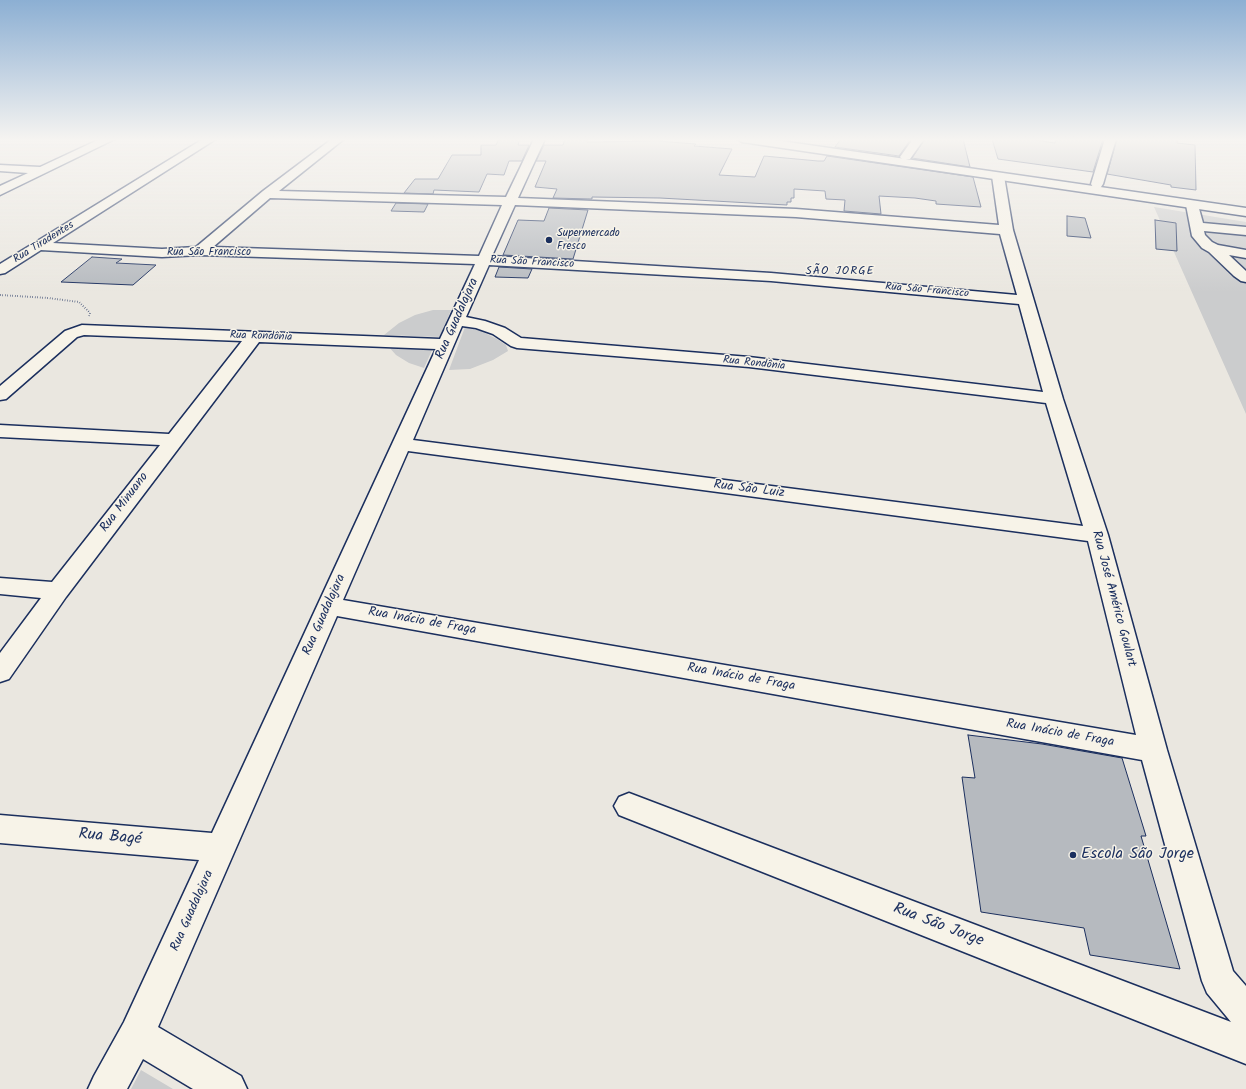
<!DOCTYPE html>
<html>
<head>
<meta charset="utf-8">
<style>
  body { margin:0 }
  canvas { display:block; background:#eae7e0 }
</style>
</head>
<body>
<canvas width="1246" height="1089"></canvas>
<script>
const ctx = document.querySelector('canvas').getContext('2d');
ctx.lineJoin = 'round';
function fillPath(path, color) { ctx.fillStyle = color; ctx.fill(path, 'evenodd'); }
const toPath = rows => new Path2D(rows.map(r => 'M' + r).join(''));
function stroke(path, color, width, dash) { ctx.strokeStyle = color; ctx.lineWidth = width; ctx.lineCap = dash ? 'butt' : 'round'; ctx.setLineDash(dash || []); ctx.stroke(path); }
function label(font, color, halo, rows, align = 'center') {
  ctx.font = font + ' Kalam,sans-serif'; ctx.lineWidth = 3; ctx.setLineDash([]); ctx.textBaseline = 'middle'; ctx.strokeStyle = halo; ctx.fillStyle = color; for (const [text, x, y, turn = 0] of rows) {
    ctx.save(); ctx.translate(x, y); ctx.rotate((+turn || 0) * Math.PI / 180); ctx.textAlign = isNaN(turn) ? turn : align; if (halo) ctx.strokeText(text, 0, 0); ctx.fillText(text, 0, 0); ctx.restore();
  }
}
fillPath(toPath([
  [1154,207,1246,222,1246,414],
  [433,310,451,310,440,337,384,335,399,323,415,315],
  [465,327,481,331,497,339,506,345,508,351,493,360,470,369,449,370],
  [388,346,433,348,424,368,409,363,396,355],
  [141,1070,173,1089,131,1089]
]), '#cbcccd');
const building = toPath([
  [499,139,520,139,518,145,529,145,522,161,509,161,504,175,487,174,479,192,434,190,433,194,404,193,415,179,438,179,452,155,481,155,481,145,496,145,499,139],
  [565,139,587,139,587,142,658,141,696,144,694,146,732,149,719,175,755,177,764,156,818,161,824,161,827,156,973,177,981,207,936,204,936,201,915,198,879,196,881,214,844,211,845,200,826,199,825,191,794,189,794,198,791,198,791,202,787,202,787,205,660,198,592,197,592,199,553,198,557,189,535,187,546,161,536,161,544,145,563,145,565,139],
  [841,139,911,139,899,156,835,147,841,139],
  [925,139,963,139,970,167,912,158,925,139],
  [992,139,1028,139,1055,143,1056,139,1103,139,1093,172,998,159,992,139],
  [1117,139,1178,139,1177,143,1195,145,1196,190,1171,187,1171,185,1107,174,1117,139],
  [396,203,428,204,424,212,391,211,396,203],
  [549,208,588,210,573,259,503,255,518,220,544,221,549,208],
  [1067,216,1085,218,1091,238,1067,236,1067,216],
  [1155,220,1176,223,1177,251,1156,249,1155,220],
  [92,257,122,259,116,263,156,265,133,285,61,282,92,257],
  [499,267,532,269,528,278,495,277,499,267],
  [968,735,1042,744,1122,758,1146,836,1141,836,1180,969,1090,955,1084,928,981,912,962,777,975,778,968,735]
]);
fillPath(building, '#b6babf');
stroke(building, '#1b2f5e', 1);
const minor = toPath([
  [100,139,115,139,0,195,0,186,28,173,0,171,0,165,40,167,100,139],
  [203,139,216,139,53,243,162,249,196,247,263,191,332,139,344,139,279,191,506,197,534,139,545,139,518,198,796,209,999,225,992,176,994,174,1002,174,1004,176,1013,230,1063,399,1108,535,1167,750,1233,971,1246,986,1246,1064,619,815,614,806,619,797,629,793,1231,1022,1207,993,1202,981,1142,760,337,616,158,1027,241,1076,247,1089,193,1089,143,1059,127,1089,88,1089,94,1076,124,1022,199,860,0,843,0,815,212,833,436,349,259,342,66,597,9,679,0,682,0,653,41,598,0,594,0,578,52,582,160,445,0,437,0,425,169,434,242,341,84,335,77,337,6,399,0,400,0,386,65,331,82,325,440,339,475,264,200,255,162,257,41,250,5,273,0,274,0,264,203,139],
  [270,198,502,205,479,256,213,247,270,198],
  [515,205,796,217,1000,234,1017,295,771,273,492,256,515,205],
  [489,265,771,281,1019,304,1043,392,749,357,521,338,505,328,485,321,466,317,489,265],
  [462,326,476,328,493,334,511,346,517,348,749,367,1046,403,1083,526,413,440,462,326],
  [408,451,1088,541,1136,735,343,600,408,451],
  [913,139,924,139,910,159,902,159,900,157,913,139],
  [1105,139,1116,139,1103,184,1101,187,1097,188,1093,187,1091,184,1105,139],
  [1192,201,1196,202,1198,205,1203,223,1246,227,1246,235,1204,231,1205,235,1212,242,1218,245,1246,250,1246,258,1229,255,1246,271,1246,282,1241,281,1234,276,1209,252,1202,248,1192,236,1186,205,1188,202,1192,201]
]);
const major = toPath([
  [737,139,767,139,1246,208,1246,216,742,142,737,139]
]);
stroke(minor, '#1b2f5e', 3);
stroke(major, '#1b2f5e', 3);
stroke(toPath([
  [0,295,48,298,79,302,90,313,89,316]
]), '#1b2f5e', 2, [0.5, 2]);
fillPath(minor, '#f7f3e8');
fillPath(major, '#f7f3e8');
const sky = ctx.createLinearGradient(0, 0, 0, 292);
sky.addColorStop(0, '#8cafd3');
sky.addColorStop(0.48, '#f6f4f1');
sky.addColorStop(1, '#f6f4f100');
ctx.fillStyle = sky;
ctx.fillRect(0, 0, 1246, 292);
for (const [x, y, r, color] of [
  [549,240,4,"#1b2f5e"],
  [1073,855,4,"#1b2f5e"]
]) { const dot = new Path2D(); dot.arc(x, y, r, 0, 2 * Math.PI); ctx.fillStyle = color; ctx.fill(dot); stroke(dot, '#f7f3e8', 1.5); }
label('11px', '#1b2f5e', '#f7f3e8', [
  ["Supermercado",557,234],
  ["Fresco",557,247]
], 'left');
label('11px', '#1b2f5e', '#f7f3e8', [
  ["Rua Tiradentes",44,243,-32],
  ["Rua São Francisco",209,253],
  ["Rua São Francisco",532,263,3],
  ["Rua São Francisco",927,291,5],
  ["Rua Rondônia",261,337,2],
  ["Rua Rondônia",754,364,6]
]);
ctx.letterSpacing = '1px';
label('12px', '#1b2f5e', '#f7f3e8', [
  ["SÃO JORGE",840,272]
]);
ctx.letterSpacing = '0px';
label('13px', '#1b2f5e', '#f7f3e8', [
  ["Rua Guadalajara",458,319,-66],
  ["Rua São Luiz",749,490,7],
  ["Rua Minuano",125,503,-53],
  ["Rua José Américo Goulart",1113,599,75],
  ["Rua Guadalajara",325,615,-66],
  ["Rua Inácio de Fraga",422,622,10],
  ["Rua Inácio de Fraga",741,678,10],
  ["Rua Inácio de Fraga",1060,734,10],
  ["Rua Guadalajara",193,911,-66]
]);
label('16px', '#1b2f5e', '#f7f3e8', [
  ["Rua Bagé",110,838,5],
  ["Rua São Jorge",938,926,21]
]);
label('16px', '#1b2f5e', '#f7f3e8', [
  ["Escola São Jorge",1081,855]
], 'left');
</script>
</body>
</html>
